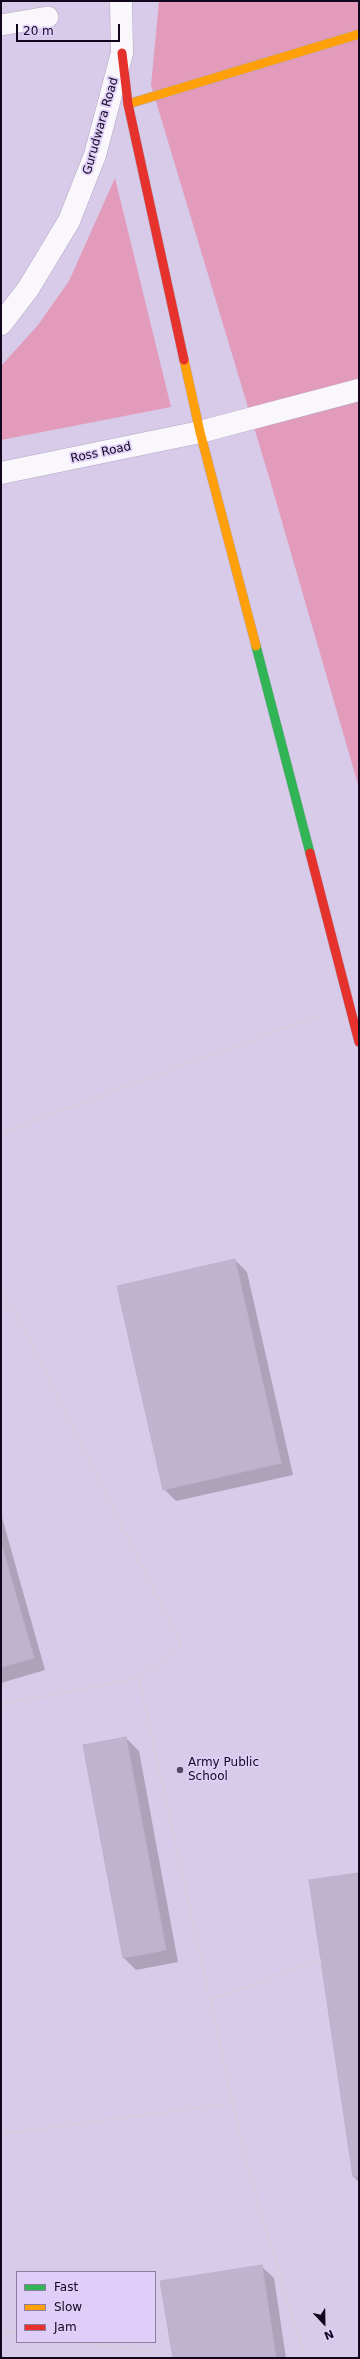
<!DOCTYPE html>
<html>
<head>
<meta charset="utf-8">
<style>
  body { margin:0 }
  #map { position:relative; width:360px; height:2359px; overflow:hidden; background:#d7cbe9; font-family:"DejaVu Sans",sans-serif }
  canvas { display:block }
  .frame { position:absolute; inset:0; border:2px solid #11061e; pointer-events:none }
  .legend { position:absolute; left:16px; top:2271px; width:140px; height:72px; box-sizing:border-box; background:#dfcef8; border:1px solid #8d7ea1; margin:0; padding:5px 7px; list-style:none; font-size:12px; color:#11061e }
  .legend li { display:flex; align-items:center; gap:8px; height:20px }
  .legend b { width:20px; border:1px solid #8d7ea1 }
  .north { position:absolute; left:304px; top:2303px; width:40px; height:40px; -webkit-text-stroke:3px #dfcef8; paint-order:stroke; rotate:158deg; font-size:11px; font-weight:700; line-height:16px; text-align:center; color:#11061e }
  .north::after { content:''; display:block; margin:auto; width:14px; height:18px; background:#11061e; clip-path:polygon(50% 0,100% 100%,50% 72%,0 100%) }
  .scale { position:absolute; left:16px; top:24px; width:104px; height:18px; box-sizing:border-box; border:2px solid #11061e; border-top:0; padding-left:5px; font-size:12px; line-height:14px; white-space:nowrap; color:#11061e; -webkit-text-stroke:3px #dfcef8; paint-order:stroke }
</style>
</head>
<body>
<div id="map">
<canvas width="360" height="2359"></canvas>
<div class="frame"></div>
<ul class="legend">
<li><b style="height:5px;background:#30b455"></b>Fast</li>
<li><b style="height:5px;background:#ff9f0a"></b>Slow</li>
<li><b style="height:5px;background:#e5322d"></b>Jam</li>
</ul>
<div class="north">N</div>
<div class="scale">20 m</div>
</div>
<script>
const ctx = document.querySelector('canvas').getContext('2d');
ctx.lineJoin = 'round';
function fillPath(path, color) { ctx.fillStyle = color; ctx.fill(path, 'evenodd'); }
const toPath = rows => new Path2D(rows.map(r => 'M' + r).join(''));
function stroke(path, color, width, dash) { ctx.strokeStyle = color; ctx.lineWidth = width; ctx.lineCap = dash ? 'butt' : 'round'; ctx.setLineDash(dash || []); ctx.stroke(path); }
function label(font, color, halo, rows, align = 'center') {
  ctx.font = font + ' "DejaVu Sans",sans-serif'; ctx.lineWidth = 3.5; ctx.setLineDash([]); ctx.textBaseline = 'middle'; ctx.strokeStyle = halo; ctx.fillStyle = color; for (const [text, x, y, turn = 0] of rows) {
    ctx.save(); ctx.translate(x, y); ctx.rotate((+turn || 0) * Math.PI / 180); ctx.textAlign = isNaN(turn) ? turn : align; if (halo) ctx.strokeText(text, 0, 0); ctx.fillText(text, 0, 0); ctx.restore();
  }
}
fillPath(toPath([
  [159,1,359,1,359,788,269,477,151,85],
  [115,178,171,407,1,440,1,366,38,325,69,281]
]), '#e29bbb');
fillPath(toPath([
  [235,1260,247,1272,293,1475,176,1501,164,1489],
  [1,1514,45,1670,1,1683],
  [126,1738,139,1751,178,1962,136,1970,124,1958],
  [359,1874,359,2182,354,2177],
  [261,2266,274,2278,286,2358,174,2358]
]), '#0003');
const building = toPath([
  [235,1259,281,1463,163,1490,117,1286,235,1259],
  [1,1543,34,1658,1,1667,1,1543],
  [126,1737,166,1950,123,1958,83,1745,126,1737],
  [359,1873,359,2176,353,2177,309,1880,359,1873],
  [262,2265,276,2358,173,2358,160,2281,262,2265]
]);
fillPath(building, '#bfb3d0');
stroke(building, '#bcb1cb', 1);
const lane = toPath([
  [1,25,48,17]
]);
const street = toPath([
  [1,324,28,289,69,221,95,155,122,53,121,1],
  [1,473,200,432,359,390]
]);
const fast = toPath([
  [256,646,310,853]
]);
const slow = toPath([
  [128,104,359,34],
  [184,360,200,432,256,646]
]);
const jam = toPath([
  [122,53,128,104,184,360],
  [310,853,359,1042]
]);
stroke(lane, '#b2a8c2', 22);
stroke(street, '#b2a8c2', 23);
stroke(fast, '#b2a8c2', 10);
stroke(slow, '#b2a8c2', 10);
stroke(jam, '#b2a8c2', 10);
stroke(toPath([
  [1,1133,322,1014],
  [1,1293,21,1323,181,1645,139,1678],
  [1,1704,139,1678,246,2162,305,2358],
  [210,2000,321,1960],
  [1,2134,233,2103],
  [1,2330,17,2333],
  [83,2342,153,2352,154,2358]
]), '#d4d0da', 2.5, [2, 2]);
stroke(lane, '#f9f7fc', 21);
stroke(street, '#f9f7fc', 22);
stroke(fast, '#30b455', 9);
stroke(slow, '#ff9f0a', 9);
stroke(jam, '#e5322d', 9);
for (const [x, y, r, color] of [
  [180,1770,4,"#564b65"]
]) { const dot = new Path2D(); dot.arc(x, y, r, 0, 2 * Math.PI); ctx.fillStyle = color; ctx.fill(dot); stroke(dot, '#dfcef8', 1.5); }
label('12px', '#11061e', '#dfcef8', [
  ["Gurudwara Road",101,126,-74],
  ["Ross Road",101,453,-12]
]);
label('12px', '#11061e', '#dfcef8', [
  ["Army Public",188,1763],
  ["School",188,1777]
], 'left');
</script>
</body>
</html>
